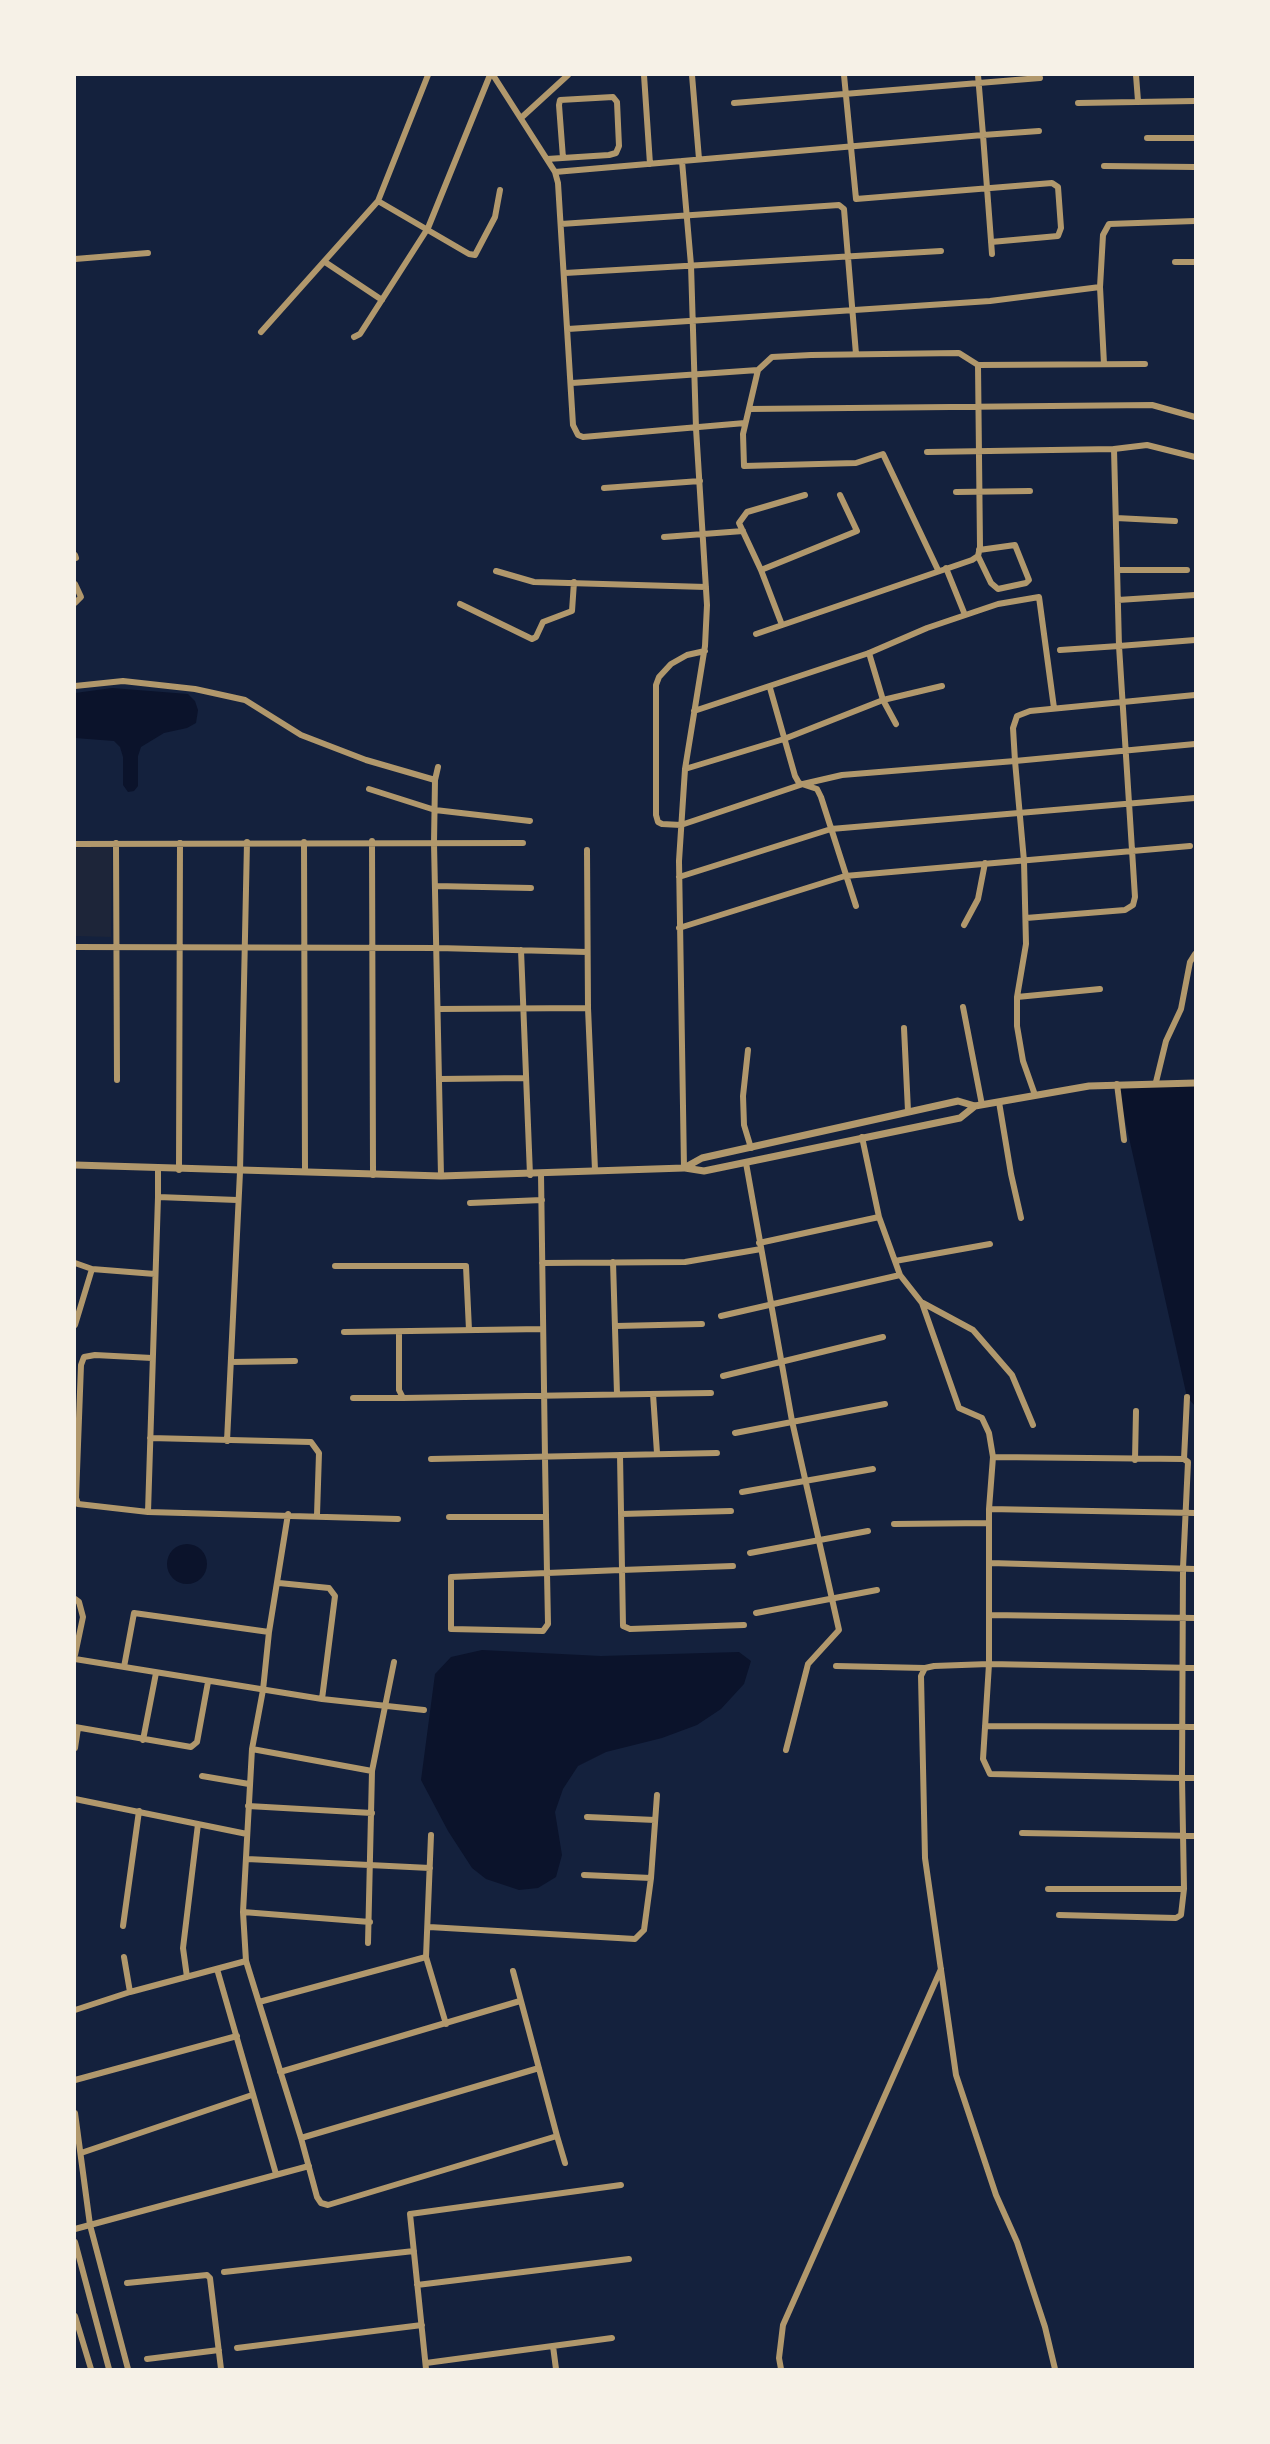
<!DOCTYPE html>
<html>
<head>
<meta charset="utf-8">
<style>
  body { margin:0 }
  #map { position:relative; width:1270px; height:2444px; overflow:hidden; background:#14213d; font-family:"Open Sans",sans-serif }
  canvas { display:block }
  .frame { position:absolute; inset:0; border:76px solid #f6f1e7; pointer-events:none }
</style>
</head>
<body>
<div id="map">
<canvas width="1270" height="2444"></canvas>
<div class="frame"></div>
</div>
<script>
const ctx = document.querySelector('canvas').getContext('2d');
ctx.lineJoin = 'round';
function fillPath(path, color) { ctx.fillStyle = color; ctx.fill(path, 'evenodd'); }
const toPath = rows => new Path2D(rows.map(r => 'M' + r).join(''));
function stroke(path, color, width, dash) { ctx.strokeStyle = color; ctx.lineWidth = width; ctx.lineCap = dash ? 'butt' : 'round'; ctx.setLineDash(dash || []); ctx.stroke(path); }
fillPath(toPath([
  [112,845,111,937,75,936,75,848]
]), '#1d2539');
fillPath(toPath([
  [112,688,188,694,195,701,198,710,196,723,187,728,164,733,141,747,138,756,138,786,134,791,128,792,123,785,123,757,120,747,114,741,75,738,75,693],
  [1195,1083,1195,1406,1187,1397,1117,1084],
  '167 1564a20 20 0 1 1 40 0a20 20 0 1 1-40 0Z',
  [482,1650,601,1656,739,1652,751,1661,744,1684,721,1709,697,1725,662,1738,606,1752,578,1766,563,1789,555,1812,562,1855,556,1877,538,1888,519,1890,486,1879,472,1868,448,1831,421,1780,435,1674,451,1657]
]), '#0b132b');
stroke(toPath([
  [493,75,555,172,558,183,573,425,578,435,583,437,745,423],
  [644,75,650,164],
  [692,75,699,159],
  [844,75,856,199,1052,183,1058,187,1061,228,1058,236,991,242],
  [1136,75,1138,101],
  [734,103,1040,78,1039,75],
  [1078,103,1195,101],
  [521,118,568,75],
  [1147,138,1195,138],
  [547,159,609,155,616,153,619,146,617,102,613,97,560,100,559,105,563,158],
  [682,161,691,265,696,428,707,605,705,646,685,769,679,861,684,1168],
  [1104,166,1195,167],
  [555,172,983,135,978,75],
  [378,201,469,254,475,255,495,217,500,190],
  [561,224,839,205,844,209,856,354],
  [992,254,983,135,1039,131],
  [75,259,148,253],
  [325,262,382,300],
  [1175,262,1195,262],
  [565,273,941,251],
  [1100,287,1103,235,1109,224,1195,221],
  [568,329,990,301,1100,287,1104,364],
  [261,332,378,201,428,75],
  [354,337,360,334,428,228,490,75],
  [758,370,743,434,744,466,856,463,883,454,938,570],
  [572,383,758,370,772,357,811,355,959,353,978,365,1145,364],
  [749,409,1152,405,1195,417],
  [1114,449,1147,445,1195,457],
  [927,452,1114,449,1119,646,1195,640],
  [604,488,700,481],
  [956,492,1030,491],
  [1116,518,1175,521],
  [664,537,743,531],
  [75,555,76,558],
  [978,556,991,583,998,589,1026,583,1029,580,1015,545,979,550],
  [946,568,965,615],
  [761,570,857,531,840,495],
  [1119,570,1187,570],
  [496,571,534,582,706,587],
  [75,584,81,597,75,603],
  [1118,600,1195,595],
  [460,604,532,639,536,637,543,622,572,611,574,582],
  [782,625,761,570,739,523,747,512,805,495],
  [756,634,972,560,978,556,980,547,978,365],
  [705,651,687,655,671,664,659,677,656,685,656,815,658,822,662,824,681,825,803,784,842,775,1015,761,1024,861,1026,944,1017,997,1017,1026,1023,1061,1035,1095],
  [869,653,883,700,896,724],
  [75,686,123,681,195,689,245,700,301,735,366,760,435,780],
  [770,688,795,776,799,783,817,789,821,797,856,906],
  [1195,695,1030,711,1017,716,1013,728,1015,761,1195,744],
  [694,711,869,653,927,628,998,604,1039,597,1054,708],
  [438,767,435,780,434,843,441,1176],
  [685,769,784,739,883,700,942,686],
  [369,789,435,810,530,821],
  [372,841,373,1175],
  [304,842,305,1172],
  [116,843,117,1080],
  [75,844,523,843],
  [587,850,588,1008,595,1170],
  [679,877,831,829,1195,798],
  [435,886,531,888],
  [1026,918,1125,910,1133,905,1135,897,1119,646,1060,650],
  [964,925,978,899,985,863],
  [679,928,845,876,1190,846],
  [75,947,438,948,587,952],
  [521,950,530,1175],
  [1017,997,1100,989],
  [963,1007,982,1105],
  [438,1009,588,1008],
  [904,1028,908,1111],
  [748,1050,743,1096,744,1125,751,1148],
  [440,1079,526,1078],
  [1156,1082,1166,1041,1181,1009,1190,962,1195,954],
  [1117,1084,1124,1140],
  [999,1102,1011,1174,1021,1218],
  [862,1137,879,1217,900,1275,922,1303,959,1408,982,1418,989,1433,993,1457,989,1509,989,1664,934,1666,925,1668,921,1676,925,1858,956,2075,996,2195,1017,2242,1045,2327,1055,2369],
  [746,1163,792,1421,839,1630,808,1664,786,1750],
  [179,1170,180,843],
  [541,1174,545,1458,547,1573,548,1624,543,1631,451,1629,451,1577,547,1573,621,1570,733,1566],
  [158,1197,158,1169],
  [470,1203,542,1200],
  [759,1243,879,1217],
  [895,1261,990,1244],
  [613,1262,617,1394],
  [75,1263,92,1269,75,1325],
  [542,1263,685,1262,761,1249],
  [335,1266,466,1266,469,1330],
  [92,1269,155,1274],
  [923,1303,973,1330,1012,1375,1033,1425],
  [721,1316,900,1275],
  [616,1326,702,1324],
  [344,1332,543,1329],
  [399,1332,399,1390,403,1398,711,1393],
  [152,1358,95,1355,84,1357,81,1365,76,1498,78,1504,148,1512,398,1519],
  [231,1362,295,1361],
  [723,1376,883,1337],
  [653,1394,657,1453],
  [353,1398,403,1398],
  [735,1433,885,1404],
  [150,1438,311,1442,319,1453,317,1515],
  [227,1441,240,1172,247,842],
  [620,1455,623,1626,630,1629,744,1625],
  [993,1457,1184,1459,1188,1462,1183,1568,1182,1778,1195,1778],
  [431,1459,717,1453],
  [1184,1459,1187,1397],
  [1135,1460,1136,1411],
  [742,1492,873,1469],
  [989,1509,1195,1513],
  [148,1512,158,1197,237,1200],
  [288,1514,269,1632,263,1690,252,1749,243,1912,246,1961,301,2138,539,2068],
  [621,1514,731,1511],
  [449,1517,546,1517],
  [894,1524,989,1523],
  [750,1553,868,1531],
  [990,1563,1195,1569],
  [279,1583,329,1588,335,1596,322,1699],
  [75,1599,79,1602,83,1617,75,1655],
  [756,1613,877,1590],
  [990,1615,1195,1618],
  [75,1659,322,1699,424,1710],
  [836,1666,925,1668],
  [124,1667,134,1613,269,1632],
  [985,1726,1195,1727],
  [75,1727,191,1747,197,1742,208,1682],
  [143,1740,156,1673],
  [75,1748,78,1728],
  [252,1749,372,1771],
  [202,1776,249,1784],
  [75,1799,247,1834],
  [248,1806,372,1813],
  [587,1817,655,1820],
  [1022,1833,1195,1836],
  [431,1835,426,1957,446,2024],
  [247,1859,430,1868],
  [584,1875,651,1878],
  [1048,1889,1184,1889],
  [243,1912,370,1922],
  [1059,1915,1176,1918,1181,1915,1184,1889,1182,1778,990,1774,983,1759,989,1664,1195,1668],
  [123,1926,139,1811],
  [429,1927,635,1939,644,1930,651,1878,657,1795],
  [368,1943,372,1771,394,1662],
  [124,1957,130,1992,246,1961],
  [217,1969,276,2174],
  [513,1971,557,2136],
  [187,1977,183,1948,198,1824],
  [259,2002,426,1957],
  [75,2010,130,1992],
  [280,2072,520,2001],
  [75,2080,237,2036],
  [75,2113,90,2225,128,2369],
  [301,2138,317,2197,321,2203,328,2205,557,2136,565,2163],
  [81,2153,252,2095],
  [75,2229,309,2166],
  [75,2242,109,2369],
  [224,2272,414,2251],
  [127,2283,207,2275,210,2278,221,2369],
  [417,2285,629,2259],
  [75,2316,91,2369],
  [553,2346,556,2369],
  [237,2348,422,2325],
  [147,2359,219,2350],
  [426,2363,612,2338],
  [426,2369,410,2214,621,2185],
  [781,2369,779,2358,783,2325,941,1969]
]), '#b1986c', 6);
stroke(toPath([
  [75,1165,441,1176,684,1168,702,1158,958,1101,975,1106,1089,1086,1195,1083],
  [685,1168,704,1171,960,1118,975,1106]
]), '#b1986c', 7);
</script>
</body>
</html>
